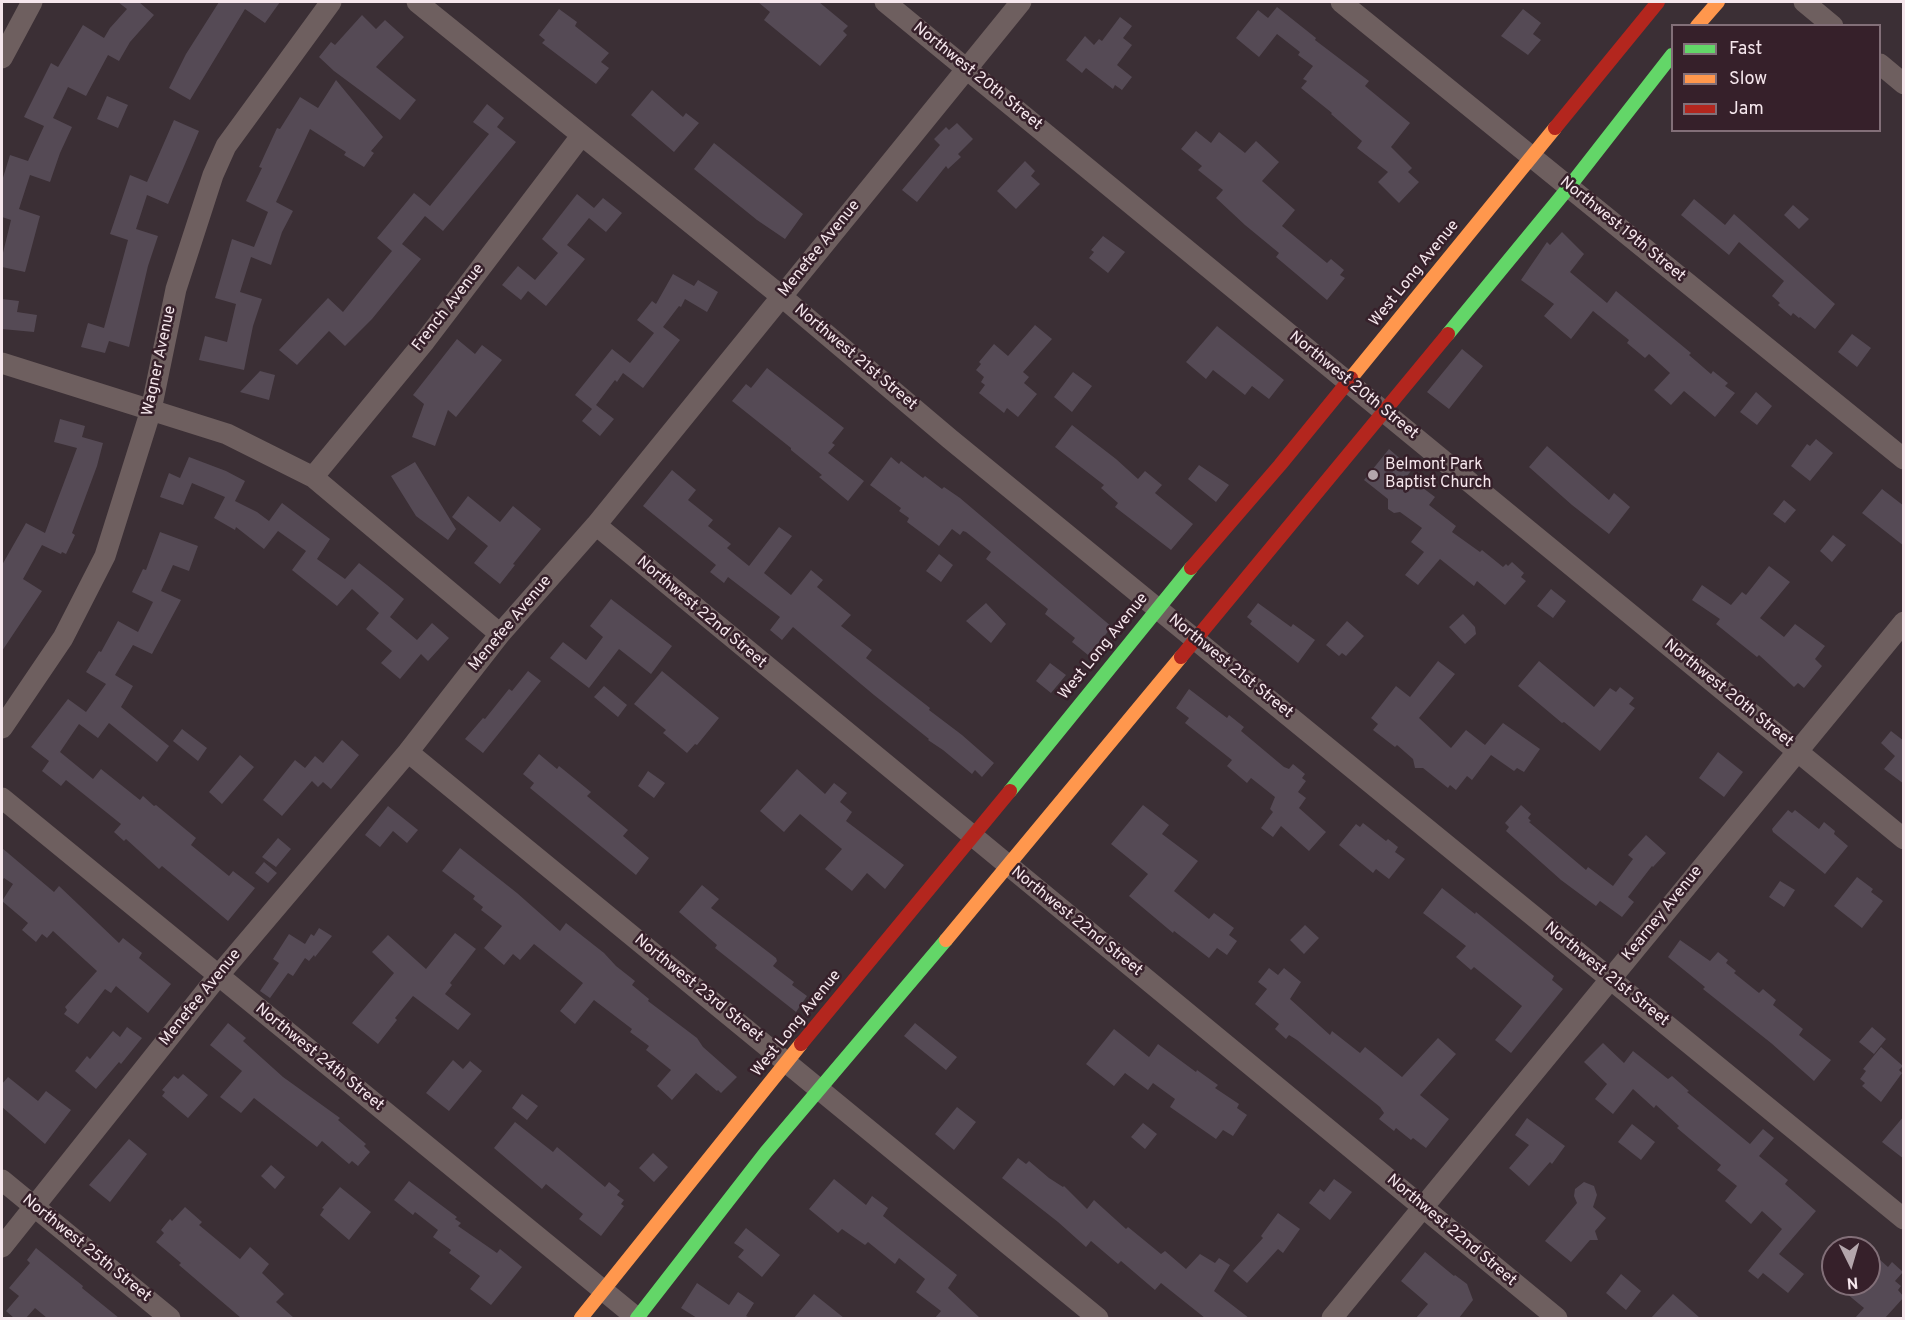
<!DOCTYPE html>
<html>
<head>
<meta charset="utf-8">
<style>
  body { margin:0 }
  #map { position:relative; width:1905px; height:1320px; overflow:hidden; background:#3b2f35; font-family:Overpass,sans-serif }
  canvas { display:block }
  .frame { position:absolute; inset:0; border:3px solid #f5e6ec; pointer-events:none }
  .legend { position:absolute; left:1671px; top:24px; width:210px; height:108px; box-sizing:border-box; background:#36202a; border:2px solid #826f78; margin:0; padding:8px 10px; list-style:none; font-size:18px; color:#f5e6ec }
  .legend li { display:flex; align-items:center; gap:12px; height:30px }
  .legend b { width:30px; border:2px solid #826f78 }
  .north { position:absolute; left:1821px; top:1236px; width:60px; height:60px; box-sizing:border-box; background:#36202a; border:2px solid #826f78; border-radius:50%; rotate:175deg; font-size:16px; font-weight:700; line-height:24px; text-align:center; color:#f5e6ec }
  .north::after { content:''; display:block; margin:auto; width:21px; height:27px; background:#b4a6ac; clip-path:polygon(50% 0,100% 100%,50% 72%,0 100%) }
</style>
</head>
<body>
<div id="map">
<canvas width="1905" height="1320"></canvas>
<div class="frame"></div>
<ul class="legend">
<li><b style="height:8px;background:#63d668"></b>Fast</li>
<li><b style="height:8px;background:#ff974d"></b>Slow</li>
<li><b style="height:8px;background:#b3261e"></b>Jam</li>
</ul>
<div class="north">N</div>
</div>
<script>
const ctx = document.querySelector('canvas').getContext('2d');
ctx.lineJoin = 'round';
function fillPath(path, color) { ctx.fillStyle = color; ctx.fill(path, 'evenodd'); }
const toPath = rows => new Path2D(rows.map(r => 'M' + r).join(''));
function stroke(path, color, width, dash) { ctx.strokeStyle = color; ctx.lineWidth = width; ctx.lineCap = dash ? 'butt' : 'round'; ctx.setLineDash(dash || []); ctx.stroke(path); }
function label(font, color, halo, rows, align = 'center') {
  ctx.font = font + ' Overpass,sans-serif'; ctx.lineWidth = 5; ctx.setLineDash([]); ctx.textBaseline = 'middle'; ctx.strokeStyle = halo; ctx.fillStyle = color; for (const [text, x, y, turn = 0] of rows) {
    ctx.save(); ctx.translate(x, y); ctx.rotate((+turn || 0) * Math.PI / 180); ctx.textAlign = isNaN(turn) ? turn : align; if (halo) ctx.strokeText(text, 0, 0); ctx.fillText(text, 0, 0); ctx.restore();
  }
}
fillPath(toPath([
  [118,2,139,2,154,15,130,42,119,61,108,55,86,96,68,87,53,118,72,127,60,153,50,182,30,175,19,209,40,216,25,272,2,267,2,257,11,220,2,217,2,181,10,155,28,161,44,126,24,117,51,63,58,67,83,25,104,38,110,28,127,9],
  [219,2,280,2,265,23,245,9,190,100,169,88,186,54],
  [758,2,819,2,848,26,843,31,847,35,820,66,764,20,770,12],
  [1277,7,1316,38,1315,40,1369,81,1365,86,1410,123,1391,147,1412,168,1408,172,1419,182,1399,203,1378,182,1388,172,1357,148,1362,141,1331,114,1332,113,1301,88,1307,81,1303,79,1313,66,1298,55,1300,52,1277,34,1259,57,1236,38,1258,10,1268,18],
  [559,9,577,22,575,26,609,53,601,62,609,68,596,84,542,43,545,40,539,35],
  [1523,9,1541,23,1533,34,1541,40,1528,55,1501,36],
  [362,15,376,29,385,20,404,37,376,67,416,100,400,120,334,71,319,57,331,42,335,45],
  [1120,17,1132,26,1123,38,1132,45,1117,65,1132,77,1122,90,1115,85,1113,89,1086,68,1082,73,1066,60,1085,36,1094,45,1099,39,1102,41],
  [336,80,383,137,371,151,374,153,364,167,344,155,346,152,310,129,276,202,293,211,282,232,271,265,251,257,240,292,262,299,253,326,244,370,199,360,205,336,227,342,236,304,215,298,232,239,254,247,268,212,246,201,262,168,259,167,277,128,280,129,300,97,318,108],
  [652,90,683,117,686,113,699,123,674,152,631,115],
  [107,96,128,105,118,128,97,119],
  [487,104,504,118,497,127,516,142,443,231,425,216,402,244,421,259,372,319,345,346,329,331,297,365,279,350,328,298,343,312,392,251,377,238,414,193,430,206,489,134,473,122],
  [174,120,199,131,168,204,147,195,136,229,158,236,148,266,129,347,109,341,105,353,81,347,88,323,104,328,128,240,110,234,130,175,147,182],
  [957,123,973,139,958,154,961,157,948,169,946,166,917,202,902,190,940,145,934,139,946,127,949,130],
  [1196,131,1211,143,1219,132,1245,153,1256,141,1279,162,1262,181,1295,210,1282,226,1327,263,1331,259,1344,270,1340,275,1345,278,1327,300,1276,257,1279,253,1245,225,1216,198,1223,190,1198,170,1202,166,1181,149],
  [714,143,803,214,785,239,757,220,694,169],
  [1025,161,1035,171,1031,176,1040,184,1016,209,997,191],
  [577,194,594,208,603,198,622,213,606,232,589,218,567,245,585,259,546,306,528,291,521,300,502,285,518,266,535,280,558,253,542,239],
  [1694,199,1725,225,1734,214,1835,304,1815,329,1800,317,1799,318,1793,313,1791,316,1778,305,1780,303,1772,296,1784,281,1739,242,1729,255,1681,215],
  [1793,205,1809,219,1799,229,1784,215],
  [1562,232,1584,254,1570,272,1607,303,1616,291,1691,353,1689,355,1711,374,1713,371,1728,383,1725,386,1735,393,1715,417,1684,391,1671,405,1654,390,1670,373,1649,354,1645,358,1627,343,1629,340,1593,311,1571,339,1544,316,1554,304,1521,280,1547,242,1550,245],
  [1103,236,1125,252,1108,273,1089,258,1094,252,1091,250],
  [673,274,694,286,698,280,718,292,707,312,685,299,681,307,679,306,663,327,680,340,643,388,623,373,617,382,615,380,596,405,614,419,600,436,582,421,592,409,575,395,612,349,630,363,654,333,637,320,652,301,656,304],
  [2,299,19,301,17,312,37,315,34,332,2,329],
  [1035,325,1052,339,1023,372,1029,377,1024,383,1037,394,1018,417,1007,408,1004,413,979,393,985,385,981,382,984,377,976,370,981,364,979,362,994,344,1008,356],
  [1217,326,1284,380,1269,399,1252,386,1245,395,1213,370,1206,379,1186,362],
  [1852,334,1871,348,1857,367,1838,352],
  [457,339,475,354,482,345,502,360,456,417,448,410,435,446,412,437,424,404,413,395],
  [1462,349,1483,366,1449,409,1427,392],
  [767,368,844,428,832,443,835,445,828,453,864,481,848,501,819,477,822,475,791,450,791,448,732,401,746,384,751,388],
  [260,371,275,375,269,400,240,392],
  [1073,372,1092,386,1072,412,1054,397],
  [1756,392,1772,406,1757,425,1740,412],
  [60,419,85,426,82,437,103,443,97,466,72,533,75,535,66,554,62,552,61,554,42,545,23,579,42,591,2,651,2,565,26,523,45,533,77,448,54,442],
  [1072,425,1116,459,1138,479,1145,471,1162,485,1155,493,1193,524,1171,550,1115,507,1118,503,1101,488,1104,485,1055,447],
  [1816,439,1833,453,1810,481,1791,466,1807,444,1810,446],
  [1547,446,1609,500,1614,493,1630,507,1609,534,1572,505,1529,467],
  [1389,449,1403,461,1401,463,1411,471,1407,476,1435,497,1429,505,1456,526,1452,532,1480,552,1482,550,1503,567,1506,564,1508,566,1512,562,1524,573,1521,577,1526,581,1505,605,1477,581,1474,586,1440,559,1418,585,1405,575,1424,552,1411,542,1422,528,1400,512,1394,513,1388,509,1388,499,1364,480],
  [189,457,226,471,245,481,235,501,257,512,269,521,282,503,330,539,317,559,345,579,359,563,387,585,404,599,390,617,417,640,432,623,449,638,428,661,421,654,400,679,381,663,392,651,366,629,379,613,352,589,337,606,292,570,306,551,278,531,264,549,236,527,235,530,214,518,225,497,192,483,183,505,160,497,169,473,180,478],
  [891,457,899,464,901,461,923,478,925,476,942,489,944,487,960,498,1112,627,1088,655,1072,642,1075,638,1045,614,1048,609,986,559,991,552,966,532,963,531,960,535,952,529,939,546,907,522,909,518,899,511,901,508,870,485],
  [415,462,456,529,448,540,416,516,391,476],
  [1199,465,1229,485,1216,502,1188,479],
  [672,470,696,490,688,500,713,520,708,526,731,544,727,548,749,566,779,527,792,536,764,573,791,595,811,570,823,580,817,587,851,615,841,626,872,650,866,658,930,708,929,710,962,735,994,763,982,777,975,770,972,774,943,750,928,740,929,739,874,695,793,627,782,640,770,630,780,617,728,577,724,583,710,572,716,565,643,506],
  [1882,489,1904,506,1904,546,1862,513],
  [468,496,500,522,513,506,541,529,513,564,515,565,500,584,474,563,488,546,452,517],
  [1784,500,1796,510,1785,523,1773,514],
  [160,532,198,546,189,571,173,565,161,591,181,600,152,654,133,645,115,675,133,686,121,707,169,746,157,762,109,723,98,738,79,724,60,752,93,779,101,769,140,800,143,796,154,806,156,805,196,838,191,845,229,876,233,871,255,888,228,921,162,866,159,869,126,839,124,841,114,832,121,824,66,780,61,786,42,771,49,761,31,747,68,699,86,712,106,684,86,672,99,651,101,652,118,621,138,632,153,602,132,592,143,569,146,570],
  [1833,535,1846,545,1832,562,1820,551],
  [939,554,953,565,941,582,926,571],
  [1769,566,1790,582,1760,618,1784,637,1795,624,1825,646,1815,659,1822,666,1804,688,1798,683,1794,687,1759,655,1757,657,1716,624,1720,619,1692,600,1702,585,1731,605,1742,592,1746,595],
  [1551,589,1566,601,1553,618,1537,606],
  [611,599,672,646,651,674,619,649,589,688,550,658,563,642,586,660,603,637,590,626],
  [986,603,1006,624,991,643,966,621],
  [1258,603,1291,627,1293,624,1315,640,1298,663,1250,624,1252,621,1247,617],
  [1463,614,1475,627,1476,634,1465,644,1449,627],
  [1347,621,1364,636,1346,656,1342,653,1339,656,1326,645],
  [1438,661,1455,674,1419,718,1451,748,1466,730,1485,745,1503,723,1540,749,1524,772,1517,768,1514,771,1491,755,1472,780,1467,776,1456,790,1450,785,1448,788,1423,768,1415,768,1413,759,1397,745,1395,747,1373,730,1378,724,1371,718,1396,686,1410,697],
  [1539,661,1594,707,1610,688,1616,692,1620,687,1634,698,1629,704,1635,708,1600,751,1564,722,1562,723,1518,686],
  [1050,663,1066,675,1051,693,1036,681],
  [528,671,541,681,483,753,465,739,483,718,485,719,509,689,512,691],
  [662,671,719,718,697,745,695,744,687,753,663,733,666,730,634,704],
  [604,686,627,705,618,717,594,697],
  [1189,689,1227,718,1229,715,1244,727,1241,731,1284,767,1289,769,1293,764,1305,774,1302,778,1306,781,1298,792,1306,798,1299,808,1326,832,1309,851,1281,826,1273,837,1261,828,1273,812,1270,809,1275,797,1251,778,1247,783,1227,766,1232,760,1185,723,1189,718,1176,708],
  [182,729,207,748,198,761,173,741],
  [1891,731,1904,741,1904,784,1884,769,1895,756,1881,743],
  [342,740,359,755,331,789,323,782,318,787,312,781,282,816,263,800,295,760,305,768,315,756,323,763],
  [1718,752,1743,772,1724,797,1699,778],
  [539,754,557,769,559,766,591,792,587,796,628,830,623,836,649,858,636,875,530,788,534,783,523,774],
  [240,755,254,767,222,804,209,792],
  [797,769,825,794,834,783,847,793,840,802,852,812,846,821,904,865,885,889,867,873,852,891,825,869,842,849,800,814,784,832,760,811],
  [648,771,665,783,654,798,638,786],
  [1143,805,1169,825,1162,834,1198,861,1174,891,1209,919,1214,913,1234,928,1229,935,1237,941,1227,955,1217,948,1209,958,1174,931,1173,933,1129,896,1148,874,1111,844],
  [1521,805,1531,814,1528,818,1531,821,1529,822,1586,870,1588,867,1613,886,1633,859,1628,855,1646,835,1666,853,1653,867,1652,866,1628,897,1634,902,1622,917,1600,901,1596,906,1561,880,1506,831,1509,827,1505,823],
  [388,806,418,830,407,843,393,831,380,847,365,835],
  [1788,810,1792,813,1795,810,1819,829,1824,822,1835,831,1834,834,1848,846,1825,874,1773,832,1772,829],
  [1363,823,1386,841,1388,839,1398,847,1395,852,1405,859,1389,879,1376,869,1373,873,1339,845,1356,824,1360,827],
  [278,838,291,849,276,867,262,857],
  [2,848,54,892,59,886,119,943,123,938,142,953,139,958,171,984,148,1013,116,986,111,993,105,989,78,1024,64,1014,67,1010,65,1007,97,971,53,931,47,938,42,934,36,942,22,930,28,923,2,901,13,884,4,878,2,881],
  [460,848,517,893,560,931,566,923,604,953,616,966,635,981,632,985,649,999,648,1001,697,1038,703,1047,737,1077,721,1093,718,1090,717,1091,696,1073,672,1100,657,1086,671,1070,646,1050,649,1046,630,1032,632,1029,594,1000,575,1024,560,1011,583,983,534,944,520,960,513,954,504,965,484,948,502,926,481,910,483,907,473,899,475,896,442,871],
  [264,862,277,873,268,883,255,873],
  [1857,877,1873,889,1871,892,1883,901,1862,928,1834,906],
  [1780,881,1795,890,1784,907,1769,897],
  [702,885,719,899,711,908,776,958,777,961,773,966,794,982,792,985,807,996,796,1012,715,948,717,945,679,912],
  [1442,888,1475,914,1476,912,1554,976,1552,980,1563,989,1511,1053,1495,1040,1522,1006,1474,967,1471,970,1456,957,1466,946,1423,913],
  [1305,925,1319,938,1304,954,1290,940],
  [319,928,332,936,315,957,314,955,309,961,305,958,293,976,288,973,270,998,260,991,279,963,273,959,289,934,305,944,311,934,314,936],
  [455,933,476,949,450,983,452,985,445,994,471,1014,458,1030,413,996,395,1018,397,1020,378,1044,352,1023,394,973,372,952,388,935,426,969],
  [1680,940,1710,961,1718,952,1728,960,1726,963,1736,971,1734,973,1759,993,1763,989,1776,1000,1773,1005,1803,1029,1799,1035,1831,1060,1814,1081,1771,1043,1703,989,1705,987,1668,957],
  [1269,968,1278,975,1284,968,1301,982,1290,999,1330,1035,1332,1031,1360,1053,1365,1047,1402,1077,1438,1038,1456,1054,1420,1095,1449,1119,1426,1148,1413,1138,1411,1140,1396,1128,1394,1131,1379,1119,1384,1113,1380,1107,1297,1040,1289,1035,1286,1039,1275,1029,1279,1024,1255,1004,1267,989,1258,982],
  [228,1023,246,1038,243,1041,283,1077,340,1118,338,1120,366,1144,364,1146,370,1152,358,1166,352,1161,349,1164,322,1141,317,1147,254,1098,241,1113,220,1097,242,1071,210,1045],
  [915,1023,957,1057,946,1070,904,1036],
  [127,1027,142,1038,121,1064,119,1062,96,1089,75,1071,87,1056,90,1059,113,1031,120,1037],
  [1872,1027,1886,1039,1874,1054,1859,1042],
  [1114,1029,1149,1057,1158,1044,1196,1072,1197,1070,1218,1085,1215,1088,1239,1104,1237,1108,1247,1115,1233,1136,1223,1130,1216,1139,1170,1107,1175,1099,1153,1083,1148,1090,1125,1073,1114,1086,1086,1064],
  [1603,1043,1624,1063,1633,1051,1668,1079,1672,1076,1689,1091,1687,1092,1750,1144,1763,1129,1774,1138,1759,1156,1788,1180,1785,1184,1816,1211,1779,1254,1804,1274,1788,1293,1763,1273,1758,1279,1748,1271,1782,1229,1762,1211,1751,1224,1725,1201,1737,1186,1717,1170,1721,1165,1677,1128,1679,1126,1656,1105,1654,1108,1633,1089,1613,1114,1595,1099,1607,1084,1584,1062],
  [1881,1047,1903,1066,1899,1070,1902,1073,1881,1102,1862,1086,1865,1083,1860,1079,1866,1071,1863,1069],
  [453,1060,463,1069,470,1061,482,1071,449,1111,426,1093],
  [183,1074,208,1095,188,1118,162,1096,165,1092,162,1090,174,1076,178,1079],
  [8,1077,38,1101,46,1091,71,1110,45,1144,2,1107,2,1084],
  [522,1094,538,1106,527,1120,512,1108],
  [957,1107,976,1122,954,1150,935,1134],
  [1904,1116,1904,1159,1882,1142],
  [1527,1118,1565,1146,1552,1164,1550,1162,1529,1186,1509,1168,1529,1145,1515,1135],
  [515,1122,553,1152,557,1147,605,1187,609,1182,620,1191,617,1195,624,1200,621,1204,624,1206,601,1236,579,1219,583,1214,546,1184,542,1189,494,1148],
  [1143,1123,1157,1134,1145,1149,1131,1137],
  [1632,1124,1655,1142,1641,1160,1618,1142],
  [129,1139,147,1154,110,1202,89,1185],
  [653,1153,668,1167,654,1182,639,1168],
  [1018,1158,1026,1164,1029,1161,1049,1178,1063,1187,1064,1186,1087,1209,1094,1200,1126,1229,1128,1227,1161,1254,1165,1251,1186,1269,1200,1254,1215,1263,1219,1258,1230,1265,1214,1291,1249,1318,1205,1318,1161,1283,1155,1290,1121,1261,1118,1264,1091,1241,1086,1247,1058,1222,1002,1178],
  [271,1165,285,1177,275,1189,261,1176],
  [834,1179,866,1205,872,1196,888,1208,883,1216,957,1275,948,1288,980,1318,935,1318,941,1311,916,1292,925,1279,899,1258,895,1264,868,1242,865,1245,842,1229,838,1233,809,1209],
  [1334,1179,1352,1192,1330,1220,1309,1203,1320,1189,1324,1192],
  [409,1181,457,1217,455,1219,461,1223,458,1226,497,1253,500,1249,522,1267,491,1305,470,1289,480,1276,449,1253,451,1250,433,1237,438,1230,415,1212,413,1215,394,1200],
  [1584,1182,1594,1186,1597,1195,1593,1207,1606,1218,1595,1231,1598,1240,1590,1240,1571,1262,1545,1241,1577,1203,1574,1196,1575,1189],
  [340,1187,371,1212,349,1240,320,1215,324,1209,322,1208],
  [185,1207,202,1222,199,1225,240,1259,250,1247,269,1264,262,1273,284,1294,276,1302,294,1318,241,1318,179,1265,181,1263,156,1242,164,1233,161,1230,170,1219,172,1221],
  [1278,1213,1300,1229,1283,1253,1278,1249,1247,1283,1233,1271,1263,1238,1261,1236],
  [746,1228,780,1255,762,1277,738,1257,744,1250,734,1243],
  [36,1248,83,1286,82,1288,119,1318,47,1318,35,1308,26,1318,14,1318,6,1311,19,1296,9,1288,30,1263,27,1260],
  [1869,1250,1888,1267,1892,1262,1903,1272,1895,1281,1901,1286,1898,1290,1904,1297,1885,1318,1855,1318,1864,1308,1835,1284,1869,1284],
  [1425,1252,1454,1276,1455,1275,1467,1284,1473,1300,1459,1318,1416,1318,1428,1304,1401,1281],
  [1621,1274,1641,1291,1626,1310,1606,1293],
  [697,1283,729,1305,738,1292,754,1303,746,1316,750,1318,697,1318,681,1308],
  [814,1294,844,1318,794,1318],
  [1673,1294,1700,1318,1651,1318]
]), '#554a55');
stroke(toPath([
  [417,2,781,296,950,439,1904,1219],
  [885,2,1904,839],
  [1341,2,1904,459],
  [1804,2,1833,26],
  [2,58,32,2],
  [1880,64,1904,84],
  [2,363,227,434,313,477,500,634],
  [313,477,425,341,581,136],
  [596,525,1557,1318],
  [2,728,63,638,105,556,151,410,176,289,213,175,226,146,331,2],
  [408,752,1098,1318],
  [2,798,637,1318],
  [2,1180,170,1318],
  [2,1247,218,976,408,752,500,634,596,525,1021,2],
  [1332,1318,1904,622]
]), '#6e5f5f', 21);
stroke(toPath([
  [1448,334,1569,187,1672,55],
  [1010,791,1191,568],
  [637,1318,766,1152,946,940]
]), '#63d668', 14);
stroke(toPath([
  [1697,26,1718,2],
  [1351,378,1555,128],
  [946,940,1181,657],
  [581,1318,801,1044]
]), '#ff974d', 14);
stroke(toPath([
  [1555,128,1658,2],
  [1191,568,1280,465,1351,378],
  [1181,657,1448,334],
  [801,1044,1010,791]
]), '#b3261e', 14);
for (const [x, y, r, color] of [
  [1373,475,6,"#b4a6ac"]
]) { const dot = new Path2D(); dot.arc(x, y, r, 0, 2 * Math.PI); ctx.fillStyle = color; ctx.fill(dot); stroke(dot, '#36202a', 2); }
label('16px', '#f5e6ec', '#36202a', [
  ["Northwest 20th Street",977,77,39],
  ["Northwest 19th Street",1622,230,39],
  ["Menefee Avenue",820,249,-51],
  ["West Long Avenue",1415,274,-51],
  ["French Avenue",449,308,-52],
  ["Northwest 21st Street",855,358,40],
  ["Wagner Avenue",160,361,-78],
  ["Northwest 20th Street",1353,386,39],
  ["Northwest 22nd Street",701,613,40],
  ["Menefee Avenue",511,624,-50],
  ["West Long Avenue",1104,647,-51],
  ["Northwest 21st Street",1230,667,39],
  ["Northwest 20th Street",1728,694,39],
  ["Kearney Avenue",1663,914,-51],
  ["Northwest 22nd Street",1076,922,39],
  ["Northwest 21st Street",1606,975,39],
  ["Northwest 23rd Street",698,989,39],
  ["Menefee Avenue",201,998,-51],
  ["West Long Avenue",797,1024,-51],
  ["Northwest 24th Street",319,1058,39],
  ["Northwest 22nd Street",1451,1231,40],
  ["Northwest 25th Street",86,1249,39]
]);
label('16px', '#f5e6ec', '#36202a', [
  ["Belmont Park",1385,466],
  ["Baptist Church",1385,484]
], 'left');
</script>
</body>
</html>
